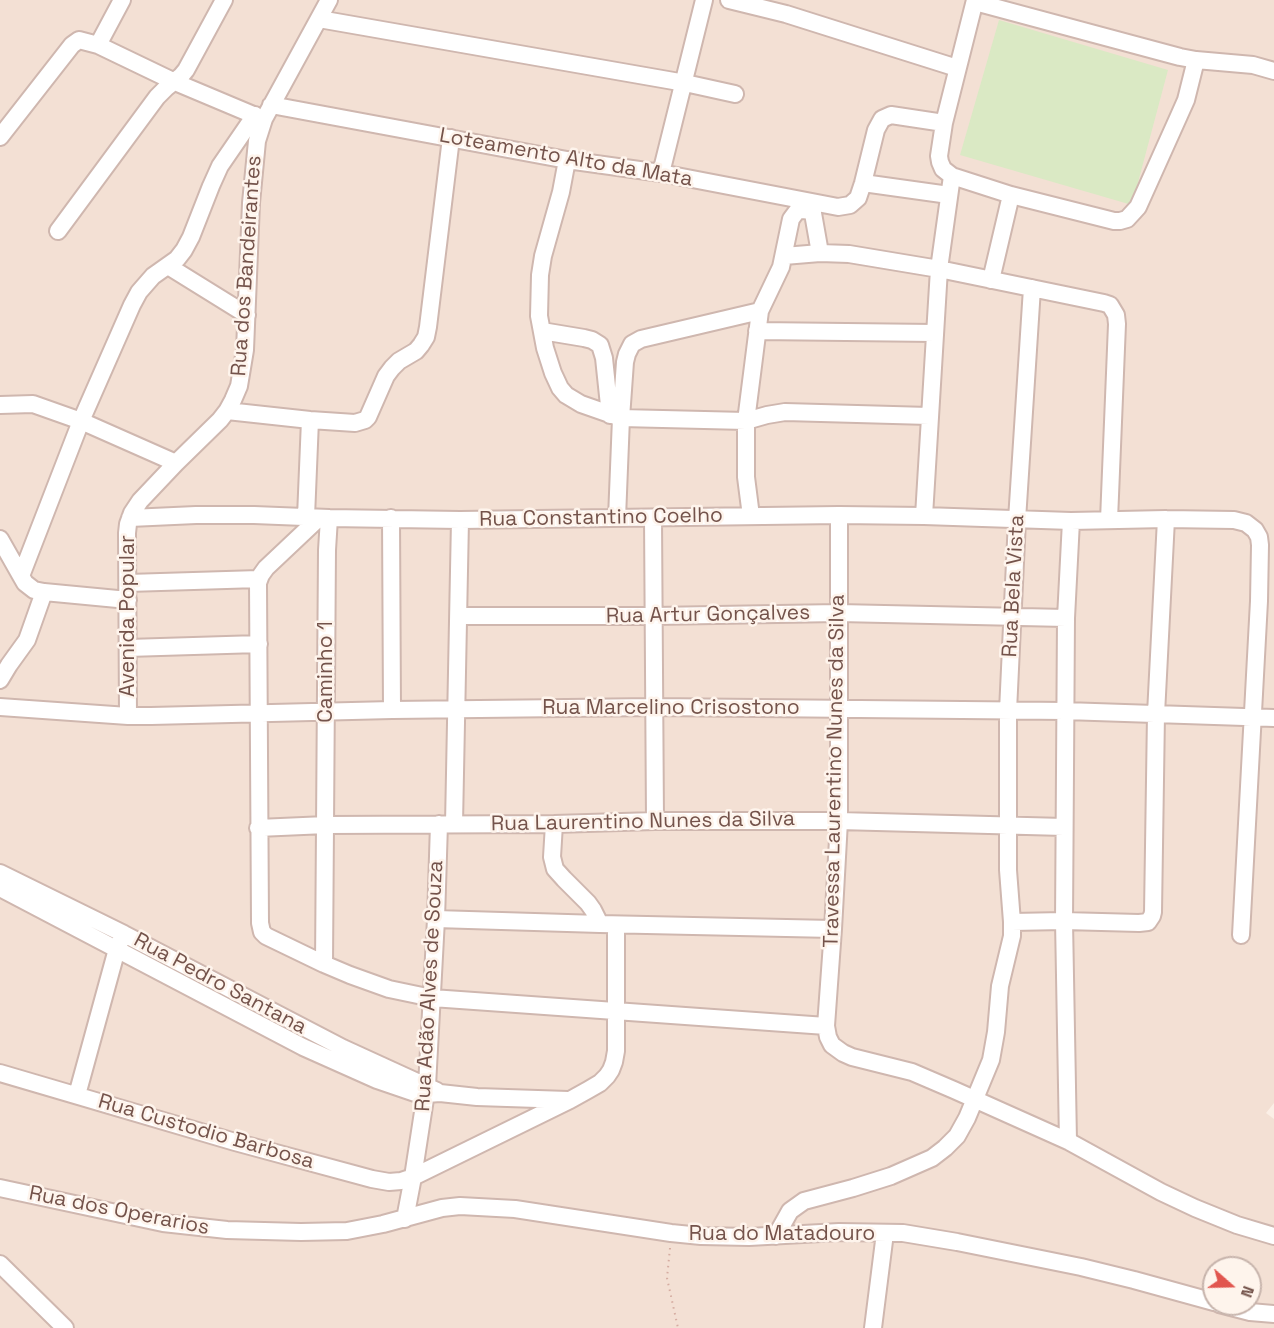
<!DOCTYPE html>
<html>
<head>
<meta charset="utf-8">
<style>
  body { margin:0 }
  #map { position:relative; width:1274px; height:1328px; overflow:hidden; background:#fbefe6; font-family:"Space Grotesk",sans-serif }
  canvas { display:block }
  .north { position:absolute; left:1202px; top:1256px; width:60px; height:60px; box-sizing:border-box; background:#fef4ec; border:2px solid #c7b4ac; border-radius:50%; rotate:110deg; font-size:16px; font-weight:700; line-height:24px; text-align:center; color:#74534b }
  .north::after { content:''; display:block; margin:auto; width:21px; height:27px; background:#e1564f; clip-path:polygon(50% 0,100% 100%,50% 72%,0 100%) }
</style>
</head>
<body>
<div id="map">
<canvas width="1274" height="1328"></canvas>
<div class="north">N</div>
</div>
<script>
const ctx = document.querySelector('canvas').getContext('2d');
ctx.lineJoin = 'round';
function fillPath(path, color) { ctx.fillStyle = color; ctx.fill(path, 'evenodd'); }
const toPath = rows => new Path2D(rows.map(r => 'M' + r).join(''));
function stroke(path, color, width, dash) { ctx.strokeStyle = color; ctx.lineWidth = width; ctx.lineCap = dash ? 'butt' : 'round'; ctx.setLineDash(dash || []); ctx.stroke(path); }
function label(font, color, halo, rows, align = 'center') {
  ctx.font = font + ' "Space Grotesk",sans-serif'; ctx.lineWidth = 5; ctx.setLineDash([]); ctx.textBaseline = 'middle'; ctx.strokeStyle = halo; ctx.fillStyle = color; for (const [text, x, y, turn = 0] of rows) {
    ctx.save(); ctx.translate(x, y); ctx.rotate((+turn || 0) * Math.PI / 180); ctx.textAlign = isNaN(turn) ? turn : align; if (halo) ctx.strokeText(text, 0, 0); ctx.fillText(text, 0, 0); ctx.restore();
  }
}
fillPath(toPath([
  [0,0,1274,0,1274,1103,1266,1113,1274,1119,1274,1328,0,1328],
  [1214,1268,1250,1268,1250,1304,1214,1304]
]), '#f3e0d4');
fillPath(toPath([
  [999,20,1168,70,1132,205,960,155]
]), '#dae9c4');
const minor = toPath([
  [729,0,786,14,957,68],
  [975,0,944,123,939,156,940,162,943,169,952,176,1011,195,1114,221,1120,221,1127,219,1138,207,1178,118,1186,100,1196,60],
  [975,2,1180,57,1196,60,1253,65,1274,71],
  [319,19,685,83,735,94],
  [98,45,122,0],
  [271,105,567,160,661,173,838,207,850,205,858,198,863,183,876,130,882,119,891,115,944,123],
  [0,137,72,45,79,40,98,45,175,82,263,119],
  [567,160,561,192,543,256,540,275,539,316,545,348,553,373,560,388,566,395,581,404,621,418,746,421,767,415,785,412,929,416],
  [661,173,704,0],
  [863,183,949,195],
  [811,202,820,253],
  [58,231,157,97,166,88,181,76,186,70,224,0],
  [784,256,820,253,849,254,939,269,1104,303,1110,305,1116,315,1117,324,1109,520],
  [168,266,247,315],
  [991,280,1011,195],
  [542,331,584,338,592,340,600,345,604,358,610,415],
  [757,331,935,333],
  [0,405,33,404,81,421,21,576],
  [227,411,310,420,355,423,365,420,368,417,386,376,392,368,399,361,416,351,421,345,426,337,428,327,451,138],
  [176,463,81,421,132,305,139,292,153,276,177,259,184,250,191,237,211,186,220,166,255,115],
  [839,515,839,821,833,929,826,1026,828,1037,832,1045,843,1053,852,1057,912,1072,954,1090,1068,1141,1161,1192,1195,1208,1237,1225,1274,1236],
  [751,516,746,477,746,421,760,311,781,267,791,219,797,211,802,210,812,211],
  [924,516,939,269,952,176],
  [306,517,310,420],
  [130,518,196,515,254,515,329,518,460,520,839,515,924,516,1071,521,1166,519,1234,520,1246,523,1255,530,1259,537,1260,545,1259,601,1241,935],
  [319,518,266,568,261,575,258,583,260,923,262,932,266,936,324,964,350,975,389,989,432,998,826,1026],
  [391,518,392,710],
  [617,518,621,418,625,362,627,354,632,344,641,339,760,311],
  [653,518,655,821],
  [0,539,21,576,25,583,34,590,44,592,128,600],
  [128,583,259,579],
  [459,616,654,616,839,613,1066,618],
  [128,648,259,644],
  [0,680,9,665,27,640,44,592],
  [0,707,128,716,151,716,392,710,654,707,1065,711,1274,718],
  [128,716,127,533,128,524,132,513,140,501,176,463,220,420,227,411,233,400,239,386,245,350,251,203,257,141,264,119,329,0],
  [454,824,460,520],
  [554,824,552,857,555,869,564,879,588,903,593,910,600,924],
  [258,828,326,825,554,824,655,821,839,821,1064,827],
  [0,873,124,934,343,1048,437,1091],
  [0,888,303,1047,377,1080,415,1093,427,1094,440,1093,477,1097,568,1100],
  [436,919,600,924,833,929],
  [1012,922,1064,921,1139,923,1148,922,1152,916,1153,912,1156,714,1166,519],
  [324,964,327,550,329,518],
  [0,1073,235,1142,372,1179,389,1182,401,1181,413,1177,570,1100,588,1090,600,1083,607,1076,611,1070,614,1062,616,1051,616,925],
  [77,1095,117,949,121,940],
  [1068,1141,1064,921,1066,618,1071,521],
  [0,1188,163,1223,227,1230,301,1232,347,1231,383,1224,442,1208,460,1206,515,1209,671,1233,701,1236,749,1237,839,1232,903,1233,957,1242,1081,1267,1134,1280,1214,1302],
  [405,1219,413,1177,427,1086,436,919,439,824],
  [776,1236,790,1211,804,1201,853,1188,891,1176,932,1158,945,1148,957,1136,967,1118,991,1060,996,1032,1000,986,1012,936,1012,922,1008,870,1008,711,1017,520,1032,288],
  [0,1264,65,1328],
  [1219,1304,1250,1312,1274,1314],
  [873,1328,885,1233]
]);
stroke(minor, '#cfb7af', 20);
stroke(toPath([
  [670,1248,667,1278,678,1328]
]), '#d5aca1', 2, [1.5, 4.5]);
stroke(minor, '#fff', 16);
label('21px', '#74534b', '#fef4ec', [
  ["Loteamento Alto da Mata",566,158,10],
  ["Rua dos Bandeirantes",247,266,-86],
  ["Rua Constantino Coelho",601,518,-1],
  ["Rua Bela Vista",1014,586,-87],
  ["Rua Artur Gonçalves",708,615,-1],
  ["Avenida Popular",128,616,-90],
  ["Caminho 1",326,672,-90],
  ["Rua Marcelino Crisostono",671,708],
  ["Travessa Laurentino Nunes da Silva",835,771,-89],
  ["Rua Laurentino Nunes da Silva",643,822,-1],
  ["Rua Pedro Santana",220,984,28],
  ["Rua Adão Alves de Souza",430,986,-87],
  ["Rua Custodio Barbosa",206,1132,16],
  ["Rua dos Operarios",119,1211,11],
  ["Rua do Matadouro",782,1234]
]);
</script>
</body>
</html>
